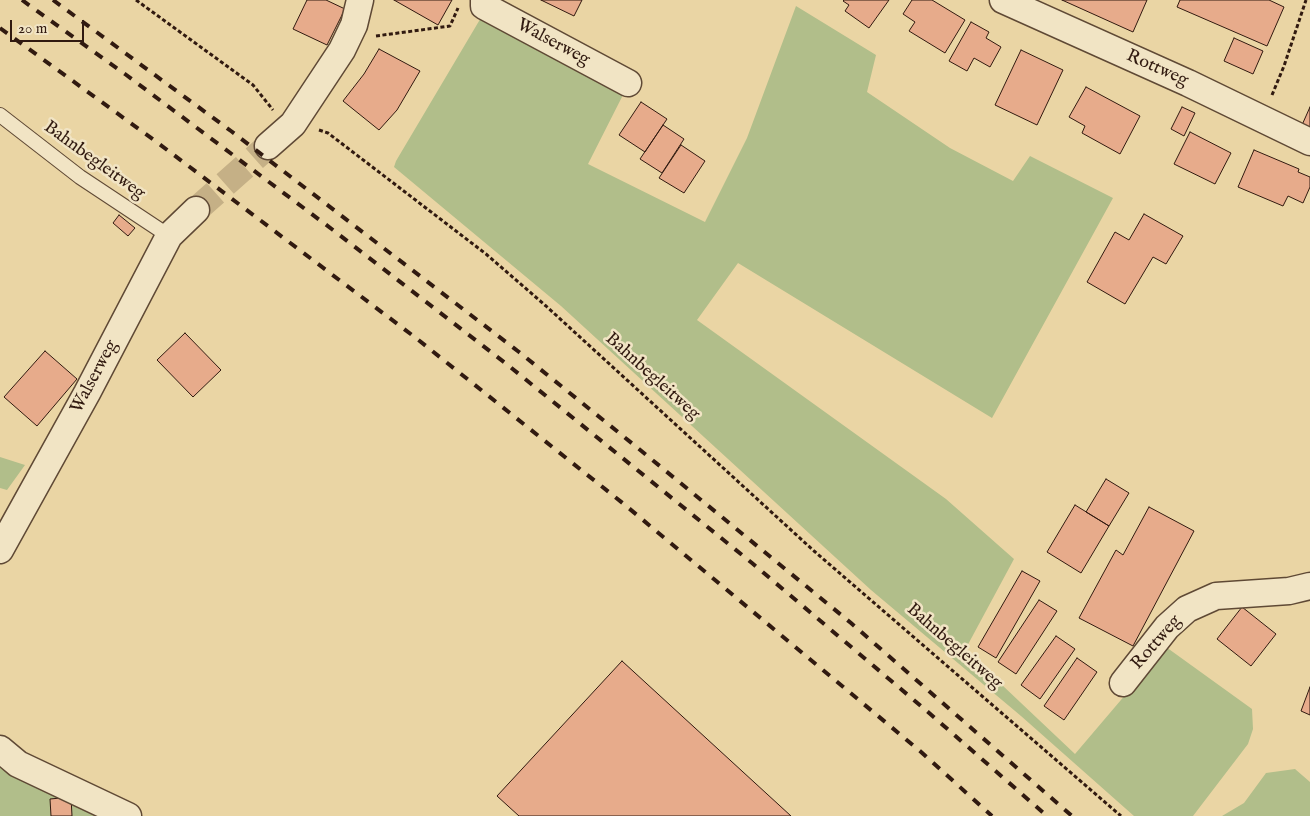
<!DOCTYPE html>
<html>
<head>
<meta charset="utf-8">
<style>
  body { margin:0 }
  #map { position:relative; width:1310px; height:816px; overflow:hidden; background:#ead5a4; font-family:"IM FELL English",serif }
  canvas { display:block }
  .scale { position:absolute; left:10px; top:20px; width:74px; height:22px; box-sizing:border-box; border:2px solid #311a10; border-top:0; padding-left:6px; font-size:15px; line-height:18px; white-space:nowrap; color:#311a10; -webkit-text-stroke:4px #f1e4c4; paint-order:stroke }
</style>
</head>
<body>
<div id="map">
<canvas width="1310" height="816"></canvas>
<div class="scale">20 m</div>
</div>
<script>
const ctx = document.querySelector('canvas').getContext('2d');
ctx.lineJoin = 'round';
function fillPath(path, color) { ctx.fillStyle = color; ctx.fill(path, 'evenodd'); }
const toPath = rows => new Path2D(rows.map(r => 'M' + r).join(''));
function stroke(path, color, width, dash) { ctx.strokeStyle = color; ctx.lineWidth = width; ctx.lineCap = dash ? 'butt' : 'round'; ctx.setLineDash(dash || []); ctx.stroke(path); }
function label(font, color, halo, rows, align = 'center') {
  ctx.font = font + ' "IM FELL English",serif'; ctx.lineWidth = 5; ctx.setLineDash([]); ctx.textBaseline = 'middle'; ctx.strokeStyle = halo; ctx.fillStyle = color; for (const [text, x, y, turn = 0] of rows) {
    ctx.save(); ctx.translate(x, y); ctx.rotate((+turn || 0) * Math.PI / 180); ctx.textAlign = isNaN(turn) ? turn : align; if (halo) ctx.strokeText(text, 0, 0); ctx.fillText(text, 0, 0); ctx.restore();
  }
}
fillPath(toPath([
  [796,6,876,55,867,92,950,148,1013,181,1030,156,1113,198,992,418,738,263,697,320,946,499,1014,559,965,650,1075,754,1166,647,1252,709,1253,729,1248,744,1193,816,1134,816,1021,716,871,590,561,306,394,167,396,161,482,16,626,89,588,164,705,222,747,138],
  [0,457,25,465,7,490,0,488],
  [0,765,109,816,0,816],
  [1295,769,1310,782,1310,816,1222,816,1244,803,1266,773]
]), '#b1be8a');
const building = toPath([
  [307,0,326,0,345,9,327,45,293,29,307,0],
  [394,0,452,0,438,25,394,0],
  [541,0,582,0,574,16,541,0],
  [844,0,889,0,869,28,845,11,849,5,843,1,844,0],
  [912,0,932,0,965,20,945,53,909,31,915,22,903,14,912,0],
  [1062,0,1147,0,1133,32,1062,0],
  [1180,0,1269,0,1284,7,1267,46,1177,7,1180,0],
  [971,22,989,32,986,38,1001,47,990,67,974,58,967,71,949,61,971,22],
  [1234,38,1263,51,1253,74,1224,61,1234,38],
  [379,49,420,71,397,110,379,130,343,101,364,74,379,49],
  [1021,50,1063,70,1037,125,995,105,1021,50],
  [1086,87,1140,116,1120,154,1082,133,1085,126,1069,117,1086,87],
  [641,102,667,119,645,152,619,135,641,102],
  [1182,107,1195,113,1184,136,1171,129,1182,107],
  [1310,107,1310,128,1302,125,1310,107],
  [663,125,684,139,662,173,640,159,663,125],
  [1190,132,1231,153,1215,184,1174,164,1190,132],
  [681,145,705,161,684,193,659,178,681,145],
  [1254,150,1299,169,1298,172,1310,177,1310,187,1303,203,1288,196,1283,206,1238,187,1254,150],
  [1144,214,1183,236,1166,264,1153,257,1125,304,1087,282,1115,232,1129,240,1144,214],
  [119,215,135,228,128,236,113,223,119,215],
  [185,333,221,370,193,397,157,360,185,333],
  [45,351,77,379,37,426,4,397,45,351],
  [1106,479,1129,493,1109,526,1086,512,1106,479],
  [1075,505,1109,526,1081,573,1047,552,1075,505],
  [1149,507,1194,531,1133,646,1079,618,1116,550,1123,555,1149,507],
  [1022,571,1040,581,996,658,978,647,1022,571],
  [1039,600,1057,611,1016,674,998,662,1039,600],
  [1242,607,1276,634,1251,666,1217,639,1242,607],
  [1056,636,1075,649,1040,699,1021,685,1056,636],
  [1077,658,1097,672,1064,720,1044,706,1077,658],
  [622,661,791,816,519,816,497,796,622,661],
  [1310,687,1310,715,1301,711,1310,687],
  [71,797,72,816,51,816,50,799,71,797]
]);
fillPath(building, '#e7ab8b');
stroke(building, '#311a10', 1);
stroke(toPath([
  [196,210,268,146]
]), '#c5b086', 26, [26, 13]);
const lane = toPath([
  [0,115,80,177,169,236]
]);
const street = toPath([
  [484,0,484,6,628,83],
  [1003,0,1188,83,1310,142],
  [268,146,293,124,342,50,354,25,360,0],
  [0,550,87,393,169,236,196,210],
  [1123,683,1167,627,1187,609,1216,596,1289,591,1310,586],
  [0,749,18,764,128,816]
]);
stroke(lane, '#5f4935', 16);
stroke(street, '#5f4935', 29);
stroke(toPath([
  [136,0,253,85,273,110],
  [376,36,450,26,458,8],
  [1272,95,1284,66,1306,0],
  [319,130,328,133,486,254,546,306,814,551,1121,816]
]), '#311a10', 3, [4, 2.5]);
stroke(lane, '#f1e4c4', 14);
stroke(street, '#f1e4c4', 26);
stroke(toPath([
  [22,0,125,74,333,230,509,366,752,563,928,712,1047,816],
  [53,0,231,131,519,352,639,449,851,623,1072,816],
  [0,28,158,143,416,338,625,505,920,751,992,816]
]), '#311a10', 4, [9, 9]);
label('18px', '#311a10', '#f1e4c4', [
  ["Walserweg",553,43,28],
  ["Rottweg",1157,69,24],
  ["Bahnbegleitweg",94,161,36],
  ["Walserweg",95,377,-62],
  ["Bahnbegleitweg",652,377,42],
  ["Rottweg",1157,643,-49],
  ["Bahnbegleitweg",954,647,41]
]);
</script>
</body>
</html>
